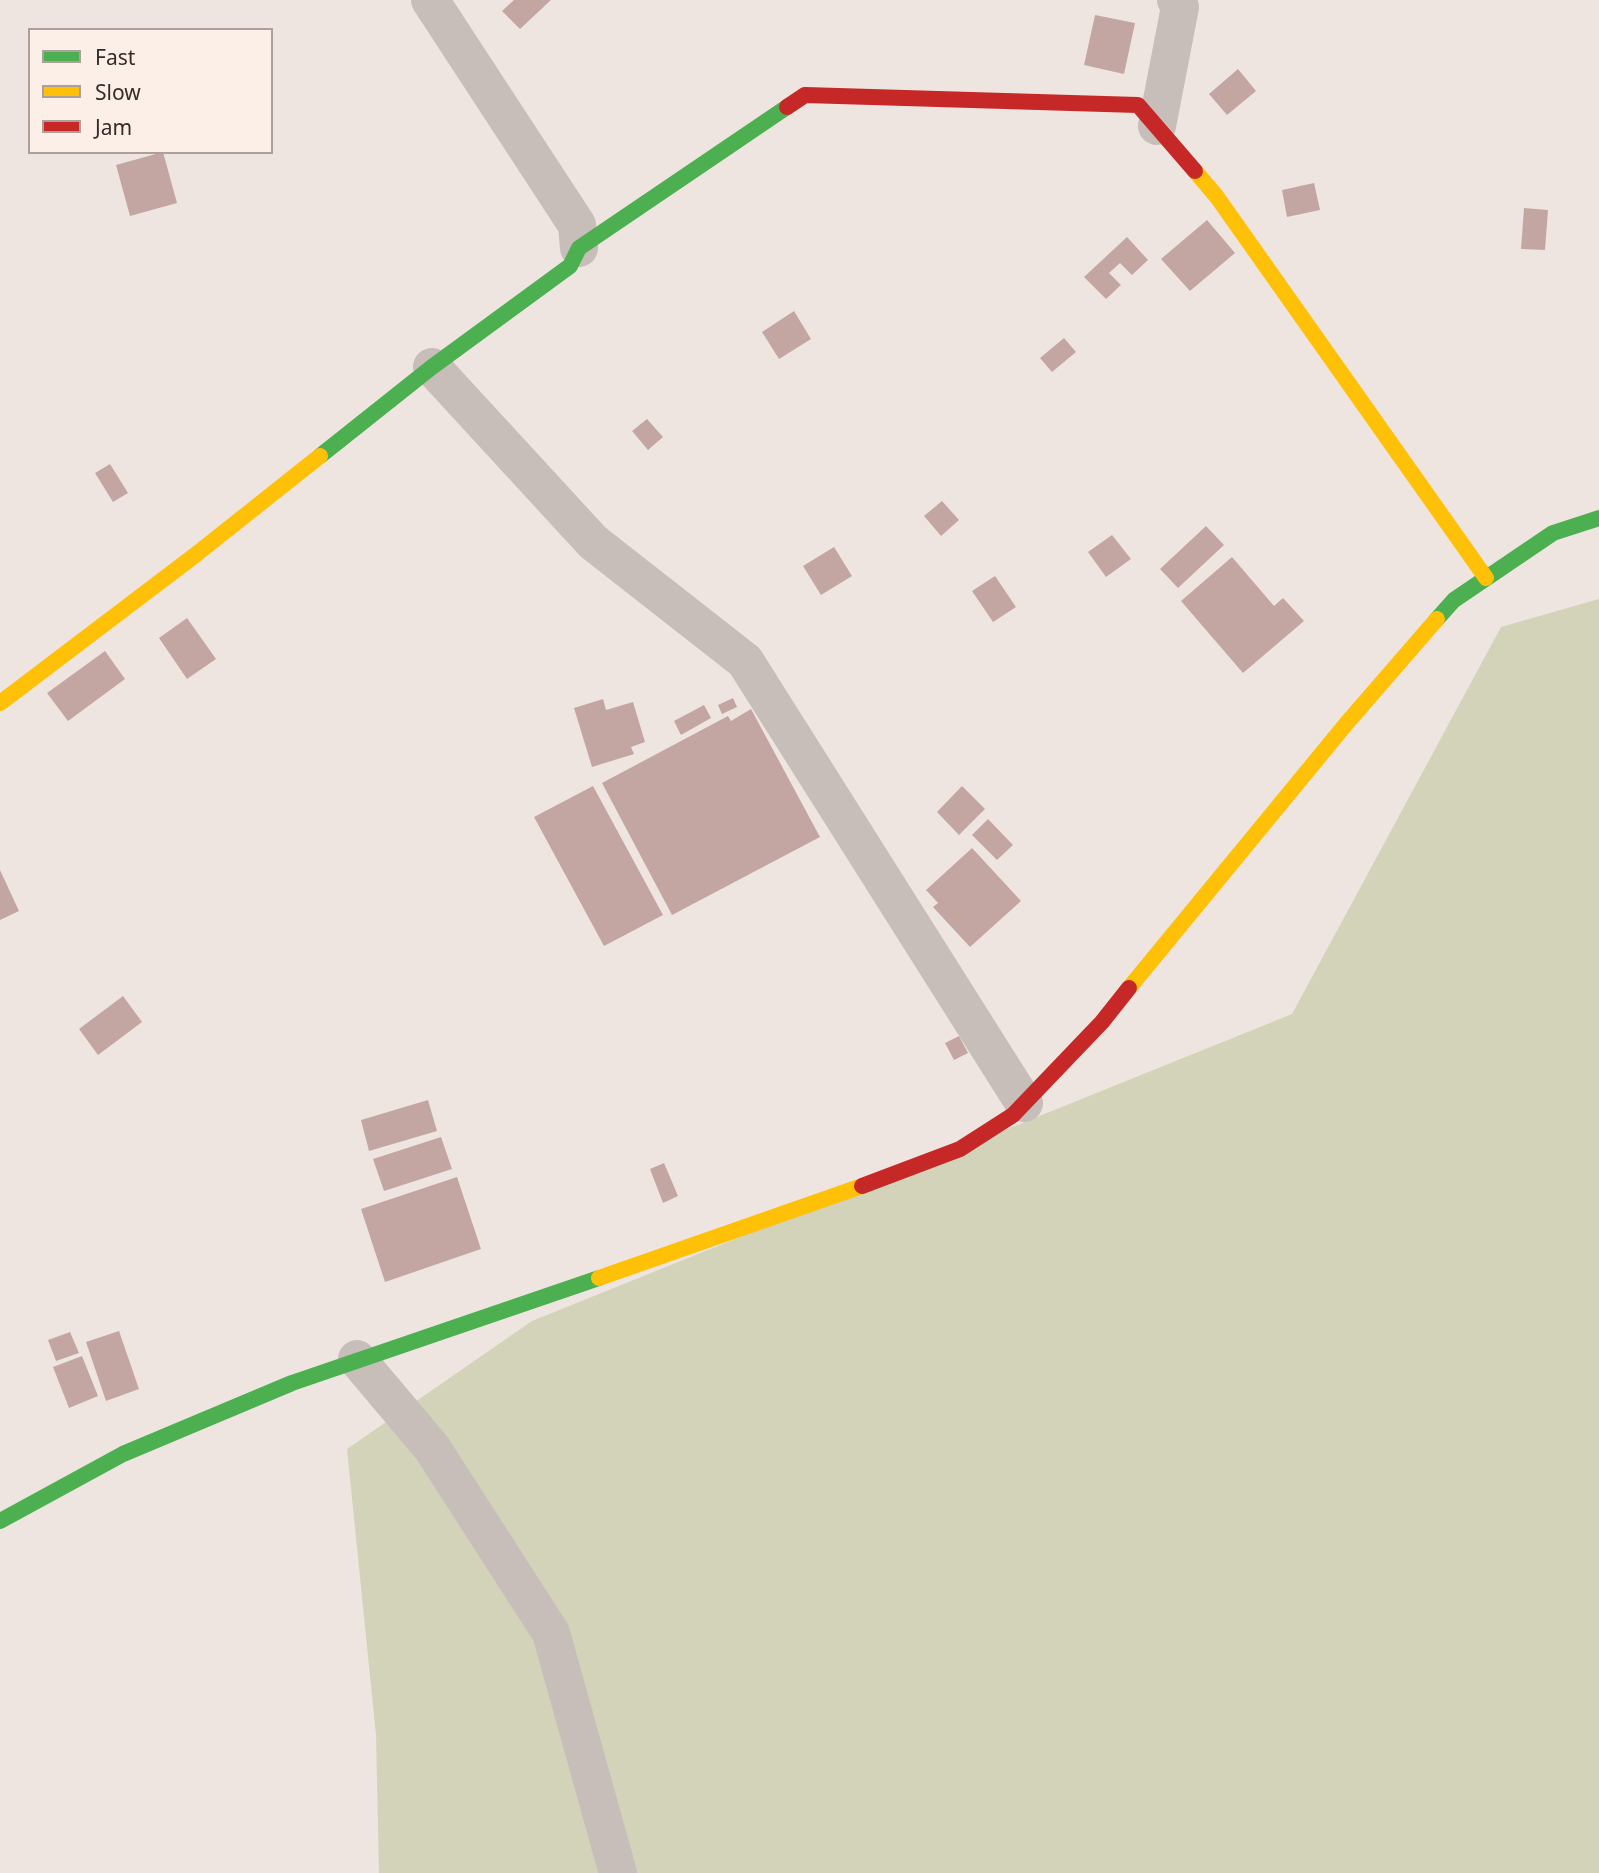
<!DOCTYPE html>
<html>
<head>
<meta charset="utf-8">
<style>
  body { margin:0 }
  #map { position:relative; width:1599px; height:1873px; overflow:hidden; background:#eee5e1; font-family:"Noto Sans",sans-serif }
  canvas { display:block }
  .legend { position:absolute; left:28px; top:28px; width:245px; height:126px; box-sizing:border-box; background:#fbefe8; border:2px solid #ada09b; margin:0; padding:9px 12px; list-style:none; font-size:21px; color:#392a28 }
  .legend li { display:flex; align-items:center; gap:14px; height:35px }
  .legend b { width:35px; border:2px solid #ada09b }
</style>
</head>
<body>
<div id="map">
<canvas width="1599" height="1873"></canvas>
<ul class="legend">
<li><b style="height:9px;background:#4caf50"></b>Fast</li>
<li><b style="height:9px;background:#ffc107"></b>Slow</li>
<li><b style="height:9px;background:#c62828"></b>Jam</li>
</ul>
</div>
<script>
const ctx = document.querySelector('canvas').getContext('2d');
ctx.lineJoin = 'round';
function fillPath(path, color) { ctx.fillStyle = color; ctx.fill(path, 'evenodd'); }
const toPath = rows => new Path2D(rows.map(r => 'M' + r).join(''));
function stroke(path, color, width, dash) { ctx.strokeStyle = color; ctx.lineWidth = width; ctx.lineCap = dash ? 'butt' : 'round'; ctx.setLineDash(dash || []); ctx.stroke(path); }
fillPath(toPath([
  [1599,599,1599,1873,379,1873,376,1735,347,1449,532,1321,1292,1014,1501,627]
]), '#d3d3ba');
fillPath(toPath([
  [514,0,551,0,520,29,502,11],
  [1095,15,1135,23,1124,74,1084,65],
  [1238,69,1256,91,1227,115,1209,94],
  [163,152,177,203,130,216,116,165],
  [1314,183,1320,210,1287,217,1282,190],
  [1524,208,1548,210,1545,250,1521,249],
  [1207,220,1235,253,1190,291,1161,259],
  [1127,237,1148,260,1132,275,1120,263,1109,273,1121,285,1106,299,1084,277],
  [794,311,811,339,779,359,762,332],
  [1064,338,1076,352,1052,372,1040,358],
  [647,419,663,437,648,450,632,431],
  [110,464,128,493,113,502,95,473],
  [942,501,959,520,941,536,924,516],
  [1206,526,1224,545,1178,588,1160,569],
  [1112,535,1131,559,1106,577,1088,552],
  [834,547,852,576,821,595,803,566],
  [1232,557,1274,606,1283,598,1304,621,1243,673,1181,601],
  [995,576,1016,607,993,622,972,591],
  [187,618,216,659,187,679,159,638],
  [105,651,125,679,68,721,47,693],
  [733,698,737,707,722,714,718,705],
  [603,699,606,710,633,702,645,742,631,747,634,754,592,767,574,708],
  [704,705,711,718,681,735,674,721],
  [751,709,820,837,672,915,602,783,728,716,731,721],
  [593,786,663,915,604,946,534,817],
  [962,786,985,809,959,835,937,812],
  [988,819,1013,845,997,860,972,835],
  [972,848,1021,901,970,947,933,907,938,903,926,890],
  [0,870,19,911,0,920],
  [123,996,142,1022,98,1055,79,1029],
  [959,1036,968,1053,954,1060,945,1043],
  [428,1100,437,1131,369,1151,361,1120],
  [441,1137,452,1169,384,1191,373,1159],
  [664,1163,678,1196,663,1203,650,1169],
  [457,1177,481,1249,385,1282,361,1209],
  [119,1331,139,1389,106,1401,86,1342],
  [70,1332,79,1353,56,1361,48,1340],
  [82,1356,98,1396,69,1408,53,1367]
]), '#c3a6a2');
stroke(toPath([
  [430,0,577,225,579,248],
  [1157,126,1180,7,1176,0],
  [432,367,593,542,745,661,1024,1103],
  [357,1359,432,1448,551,1633,618,1873]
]), '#c7beba', 38);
stroke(toPath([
  [320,456,432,367,570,266,579,248,787,107],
  [1437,619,1454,600,1553,533,1599,518],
  [0,1521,123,1454,292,1383,599,1278]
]), '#4caf50', 16);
stroke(toPath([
  [1195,171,1217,197,1486,578],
  [0,703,194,556,320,456],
  [1129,988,1346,724,1437,619],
  [599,1278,862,1186]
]), '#ffc107', 16);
stroke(toPath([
  [787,107,805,95,1138,105,1195,171],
  [862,1186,960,1149,1013,1115,1102,1022,1129,988]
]), '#c62828', 16);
</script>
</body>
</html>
